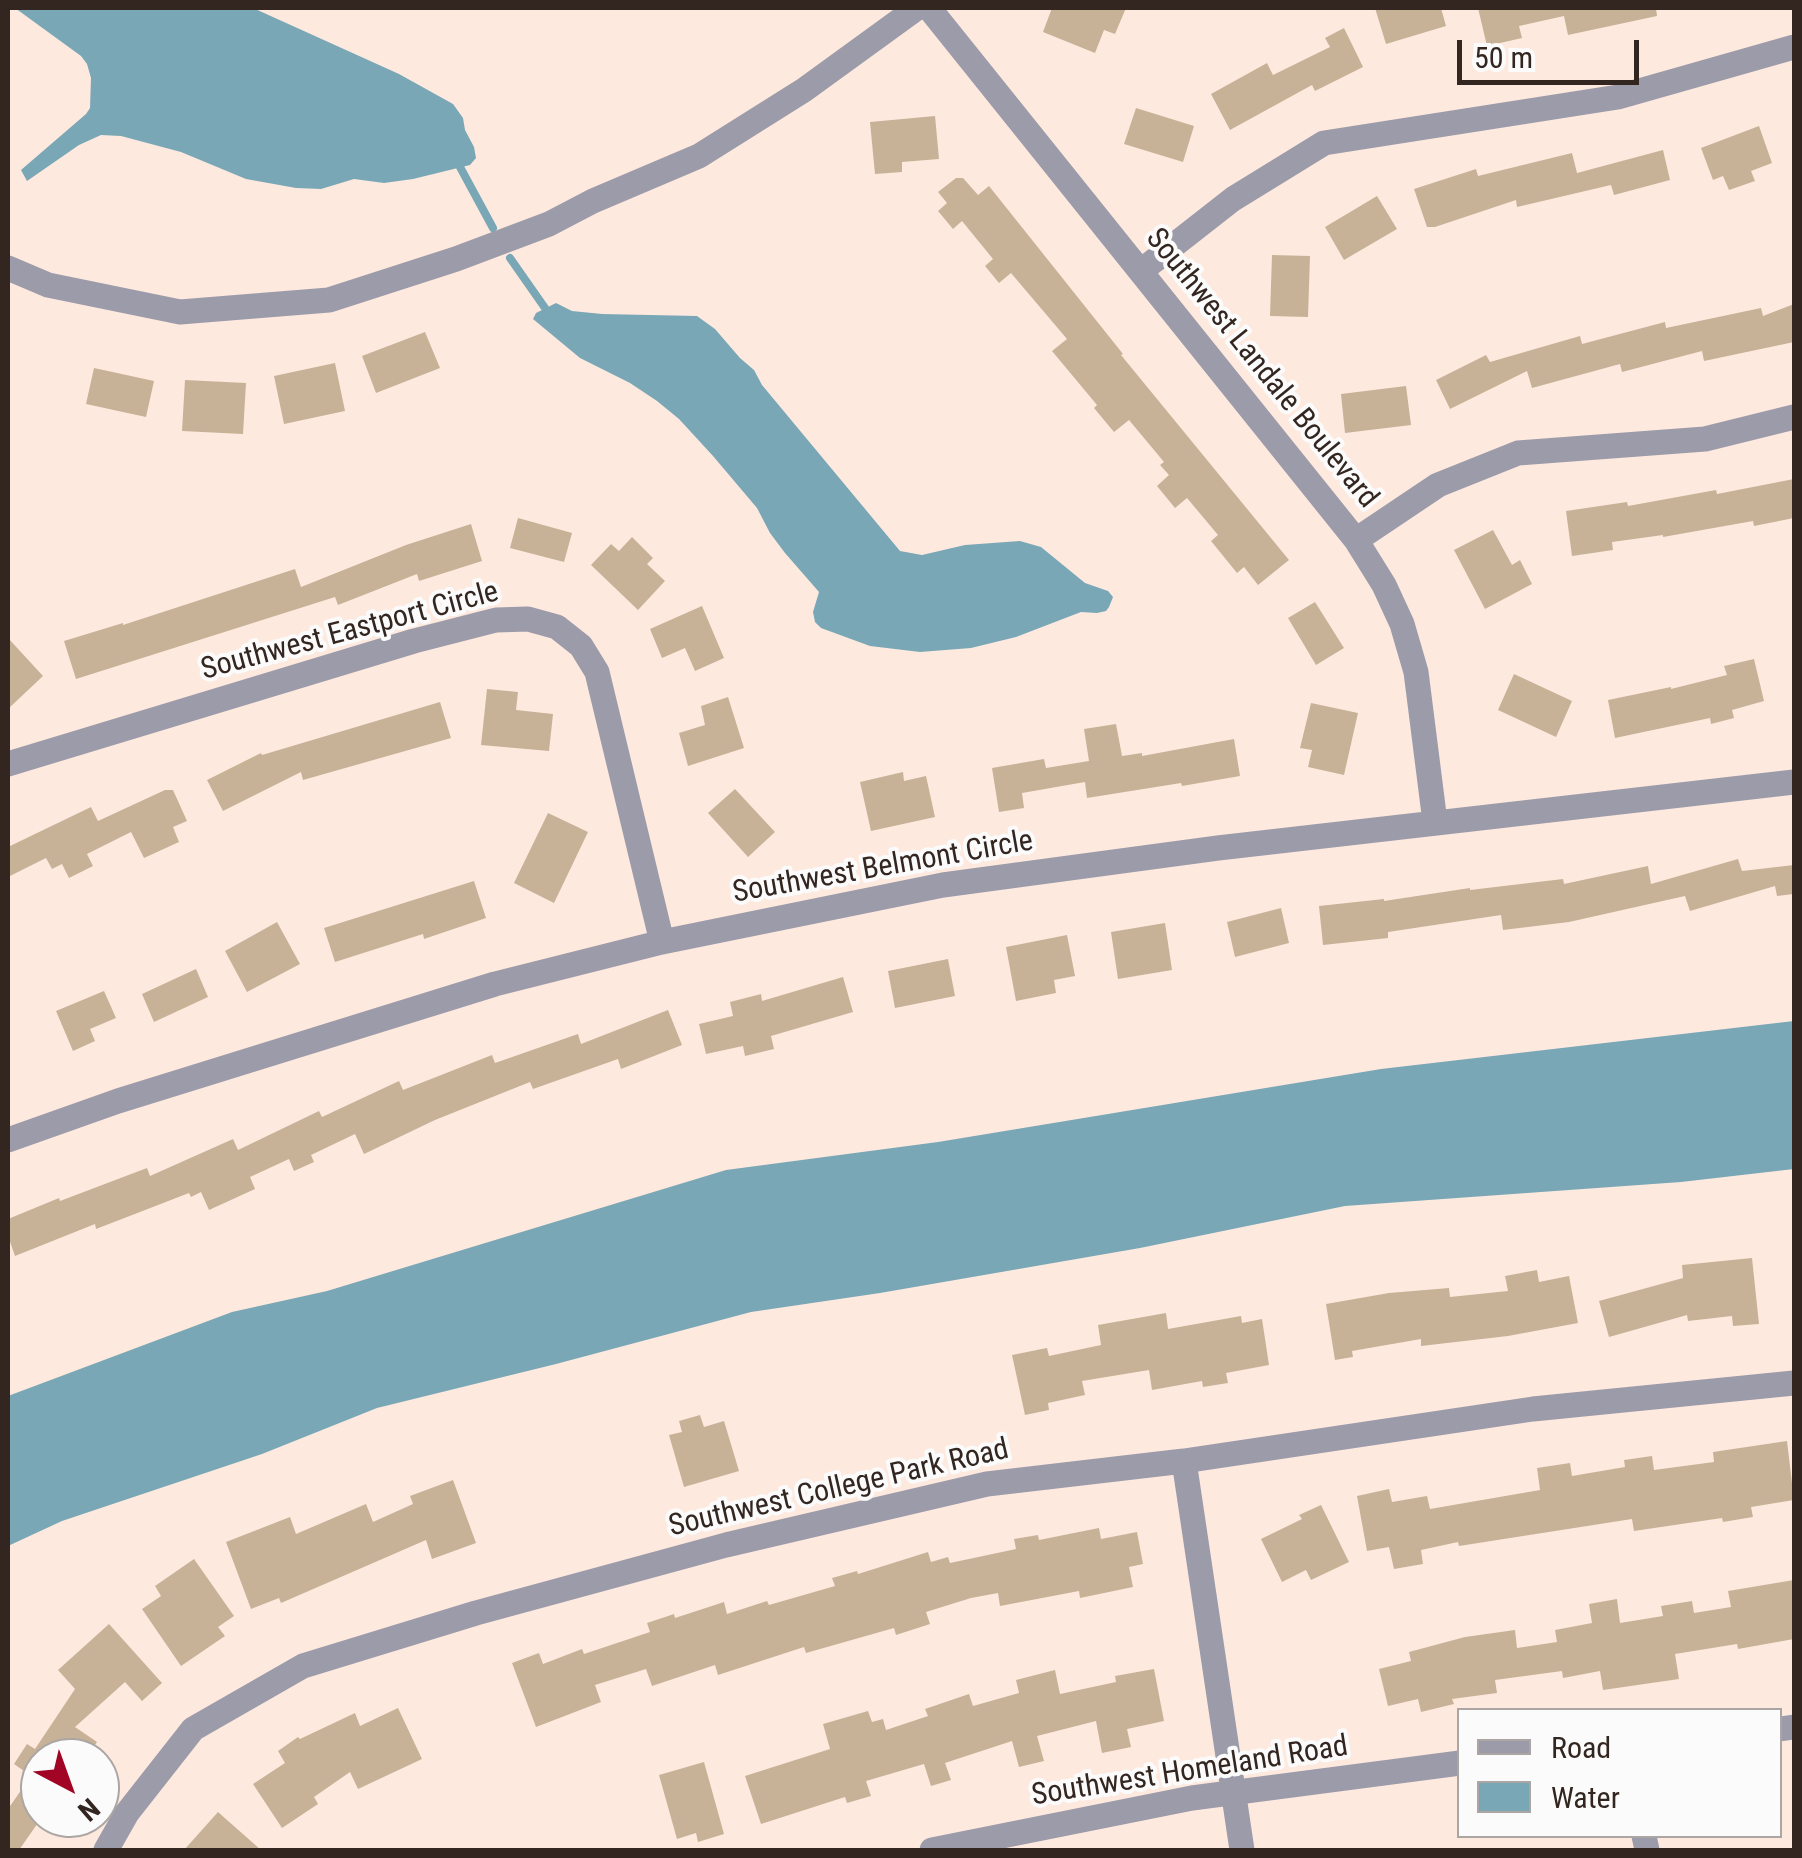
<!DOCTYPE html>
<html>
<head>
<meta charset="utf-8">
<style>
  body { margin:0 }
  #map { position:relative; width:1802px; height:1858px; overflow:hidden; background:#fee9df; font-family:"Roboto Condensed",sans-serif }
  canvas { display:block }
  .frame { position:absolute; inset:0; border:10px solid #332620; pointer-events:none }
  .legend { position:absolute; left:1457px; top:1708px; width:325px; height:130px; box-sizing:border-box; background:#fbfbfb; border:2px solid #aba6a3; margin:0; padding:12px 18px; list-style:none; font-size:30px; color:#332620 }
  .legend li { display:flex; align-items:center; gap:20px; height:50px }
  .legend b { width:50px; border:2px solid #aba6a3 }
  .north { position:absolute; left:20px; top:1738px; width:100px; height:100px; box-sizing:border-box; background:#fbfbfb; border:2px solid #aba6a3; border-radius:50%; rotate:139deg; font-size:28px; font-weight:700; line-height:40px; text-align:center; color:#332620 }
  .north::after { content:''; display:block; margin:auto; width:35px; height:45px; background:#a20426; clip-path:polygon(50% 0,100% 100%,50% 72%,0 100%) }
  .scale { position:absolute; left:1457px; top:40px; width:182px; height:45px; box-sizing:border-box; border:5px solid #332620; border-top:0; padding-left:12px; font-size:30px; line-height:35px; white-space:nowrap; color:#332620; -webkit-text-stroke:8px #fbfbfb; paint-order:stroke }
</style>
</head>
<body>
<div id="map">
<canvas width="1802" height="1858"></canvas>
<div class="frame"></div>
<ul class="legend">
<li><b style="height:12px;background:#9c9ba9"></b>Road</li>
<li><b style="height:28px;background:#79a7b6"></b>Water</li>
</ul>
<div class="north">N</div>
<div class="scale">50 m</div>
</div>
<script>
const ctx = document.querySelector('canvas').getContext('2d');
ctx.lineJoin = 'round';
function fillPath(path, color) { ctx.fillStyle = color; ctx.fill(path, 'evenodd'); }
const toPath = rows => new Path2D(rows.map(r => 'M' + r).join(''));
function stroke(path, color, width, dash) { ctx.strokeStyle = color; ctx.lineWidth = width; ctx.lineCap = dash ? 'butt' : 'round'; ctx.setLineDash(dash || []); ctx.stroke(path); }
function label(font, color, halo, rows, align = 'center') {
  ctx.font = font + ' "Roboto Condensed",sans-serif'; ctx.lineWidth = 8; ctx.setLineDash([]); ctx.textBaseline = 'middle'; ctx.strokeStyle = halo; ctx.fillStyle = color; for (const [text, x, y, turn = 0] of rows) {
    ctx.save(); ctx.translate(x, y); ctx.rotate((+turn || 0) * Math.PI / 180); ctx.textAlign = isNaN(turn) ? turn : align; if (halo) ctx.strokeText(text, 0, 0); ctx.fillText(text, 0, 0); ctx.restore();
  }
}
fillPath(toPath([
  [15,8,253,8,399,74,453,104,463,118,465,130,474,147,476,158,470,165,413,179,384,183,354,179,321,189,296,188,246,179,181,152,121,136,101,135,79,145,27,181,21,170,86,114,90,108,91,78,87,64,81,56],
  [556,303,572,311,602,314,697,316,715,329,740,358,754,370,762,385,900,551,922,555,965,545,1020,541,1041,547,1085,583,1108,591,1113,597,1109,607,1106,611,1097,613,1081,612,1016,637,971,648,920,652,870,646,821,628,815,622,813,612,819,592,785,553,770,533,757,508,713,456,679,419,657,401,630,383,580,358,533,319,536,313],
  [1794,1021,1794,1169,1681,1182,1345,1206,1140,1248,880,1293,751,1312,556,1364,377,1408,262,1454,62,1521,8,1546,8,1396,232,1312,327,1291,726,1170,938,1142,1381,1069]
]), '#79a7b6');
stroke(toPath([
  [460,167,493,228],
  [510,258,545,308]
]), '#79a7b6', 8);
fillPath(toPath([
  [1052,8,1126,8,1115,34,1104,30,1095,53,1043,32],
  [1375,8,1441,8,1446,26,1386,44],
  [1478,8,1656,8,1657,16,1568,35,1564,16,1519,26,1522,38,1487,46],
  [1344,28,1363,67,1315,91,1312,85,1230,130,1211,94,1267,63,1273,75,1330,47,1325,38],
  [1136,108,1194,126,1183,162,1124,144],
  [935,116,939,159,902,162,902,172,875,174,870,122],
  [1759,126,1772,163,1751,171,1755,181,1729,190,1723,176,1713,180,1701,148],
  [1663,150,1670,180,1614,195,1611,185,1517,207,1516,200,1435,227,1427,227,1414,189,1476,169,1478,176,1572,153,1577,173],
  [956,178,963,178,978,195,989,186,1123,354,1121,355,1289,560,1258,585,1244,567,1237,573,1211,541,1218,535,1187,498,1175,508,1157,486,1169,475,1160,465,1164,462,1129,420,1114,432,1094,408,1097,405,1052,351,1067,339,1011,273,999,283,985,266,993,259,962,221,953,229,938,211,947,203,938,192],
  [1377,196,1397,229,1344,260,1325,227],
  [1272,255,1310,256,1308,317,1270,316],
  [1794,304,1794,342,1704,361,1702,351,1622,372,1620,364,1532,388,1527,371,1450,409,1436,380,1486,355,1490,362,1580,336,1582,344,1665,322,1666,328,1761,308,1763,316],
  [425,332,440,368,376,393,362,356],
  [335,363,345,411,284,424,274,376],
  [94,368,154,381,146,417,86,404],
  [185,380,246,383,243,434,182,431],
  [1406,386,1411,425,1345,433,1341,394],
  [1794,479,1794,518,1754,526,1753,521,1663,537,1663,535,1612,542,1613,550,1572,556,1566,511,1627,502,1628,506,1716,490,1717,494],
  [518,518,572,533,564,562,510,548],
  [471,524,482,561,419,581,417,574,338,605,335,597,76,679,64,641,123,623,123,625,295,569,301,587,406,545],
  [1493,530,1512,565,1520,560,1532,584,1485,609,1454,550],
  [632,537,653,558,647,564,665,581,638,610,591,565,611,544,619,551],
  [1315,602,1344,648,1316,665,1288,618],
  [702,606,724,658,695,671,685,648,662,658,650,629],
  [8,638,43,676,8,709],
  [1754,659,1764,701,1732,710,1734,718,1711,724,1710,718,1615,738,1608,700,1671,687,1671,689,1727,675,1724,666],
  [1514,674,1572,701,1556,737,1498,710],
  [487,689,518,692,516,710,553,714,549,751,481,745],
  [728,697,744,748,688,766,679,733,705,725,701,706],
  [440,702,451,738,303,780,301,772,223,811,207,780,261,753,262,755],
  [1311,703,1358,713,1344,775,1308,767,1312,750,1300,748],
  [1116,724,1122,756,1142,753,1142,756,1234,739,1240,776,1182,786,1181,783,1087,798,1085,782,1022,793,1024,808,999,812,992,768,1044,759,1046,768,1089,761,1084,729],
  [903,772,904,781,926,776,935,817,871,831,860,782],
  [735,789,775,832,748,857,708,813],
  [165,790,173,790,187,821,173,827,179,842,144,858,131,832,87,854,93,866,69,878,62,864,52,869,46,858,8,877,8,847,91,807,98,821],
  [548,813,588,832,554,903,514,883],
  [1738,859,1742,871,1794,865,1794,894,1777,896,1775,886,1690,911,1685,896,1569,922,1503,930,1501,915,1388,932,1388,938,1323,945,1319,906,1384,899,1384,901,1470,888,1470,890,1563,879,1564,884,1648,866,1651,884],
  [474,881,486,918,424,939,423,934,335,962,324,928],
  [1281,908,1289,943,1235,957,1227,922],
  [277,922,300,964,247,992,225,951],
  [1165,923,1172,970,1118,979,1111,932],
  [1067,935,1075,976,1054,980,1056,993,1016,1001,1006,947],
  [948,959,955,996,895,1008,888,971],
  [196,969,208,997,154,1022,142,994],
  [843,977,853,1012,771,1036,774,1049,745,1056,743,1046,706,1054,699,1024,733,1016,730,1002,761,994,762,1001],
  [104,991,116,1018,90,1029,95,1041,73,1051,56,1011],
  [668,1010,682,1045,621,1069,618,1059,533,1089,530,1082,435,1120,364,1154,355,1134,311,1155,314,1162,294,1171,289,1159,250,1177,255,1189,209,1210,201,1192,191,1197,189,1193,96,1229,95,1224,15,1256,8,1236,8,1219,59,1198,60,1201,147,1168,150,1176,233,1139,238,1150,319,1111,322,1117,399,1081,403,1090,492,1055,495,1063,578,1034,581,1044],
  [1752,1258,1759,1324,1733,1326,1732,1316,1688,1321,1687,1315,1609,1337,1599,1301,1683,1278,1682,1265],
  [1537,1270,1539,1282,1569,1276,1578,1323,1508,1336,1421,1346,1421,1339,1352,1351,1353,1357,1335,1360,1326,1304,1389,1293,1449,1288,1450,1297,1508,1291,1505,1276],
  [1166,1313,1168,1329,1241,1316,1242,1323,1262,1319,1269,1365,1226,1373,1228,1383,1203,1387,1202,1381,1152,1390,1149,1370,1082,1381,1085,1395,1048,1403,1049,1410,1025,1415,1012,1355,1047,1348,1049,1356,1101,1345,1098,1325],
  [700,1415,704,1427,724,1421,739,1471,684,1487,669,1435,682,1432,679,1421],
  [1787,1441,1794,1500,1751,1507,1753,1517,1723,1522,1722,1518,1634,1531,1632,1519,1459,1546,1458,1542,1421,1550,1423,1564,1394,1569,1389,1547,1367,1551,1357,1496,1389,1489,1392,1502,1427,1496,1430,1509,1540,1490,1537,1468,1570,1463,1572,1476,1625,1467,1624,1460,1652,1456,1654,1470,1714,1462,1713,1452],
  [453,1480,476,1543,432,1559,426,1540,281,1603,279,1598,251,1609,226,1542,290,1517,296,1534,366,1504,373,1522,413,1504,410,1496],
  [1321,1505,1349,1562,1311,1580,1306,1570,1282,1582,1261,1539,1302,1519,1299,1515],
  [1099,1528,1101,1539,1137,1532,1143,1564,1129,1567,1133,1587,1080,1598,1079,1591,1000,1606,998,1593,971,1598,926,1612,930,1624,896,1635,894,1628,806,1653,804,1647,718,1675,715,1665,652,1686,646,1669,595,1685,601,1702,536,1727,512,1663,539,1653,543,1664,582,1649,584,1654,650,1632,647,1623,674,1614,675,1618,724,1602,727,1614,767,1601,769,1605,835,1586,832,1578,857,1571,858,1574,928,1552,931,1562,948,1557,950,1563,1016,1549,1014,1539,1038,1535,1039,1540],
  [194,1559,234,1616,218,1627,225,1636,181,1666,142,1609,161,1596,155,1586],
  [1794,1580,1794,1639,1738,1649,1737,1644,1675,1654,1679,1679,1603,1690,1600,1671,1563,1678,1562,1671,1495,1680,1497,1693,1452,1699,1454,1704,1421,1712,1418,1699,1388,1706,1379,1669,1411,1661,1409,1652,1465,1637,1515,1630,1517,1648,1557,1642,1555,1630,1592,1623,1589,1604,1617,1599,1620,1623,1663,1616,1661,1606,1692,1601,1694,1613,1731,1607,1728,1591],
  [109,1624,162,1683,142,1701,125,1682,75,1727,97,1742,86,1758,40,1758,40,1820,19,1850,8,1850,8,1809,31,1776,14,1764,27,1744,35,1749,75,1689,58,1670],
  [1154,1669,1164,1721,1127,1729,1131,1747,1102,1753,1096,1721,1037,1736,1044,1761,1019,1767,1012,1741,945,1763,951,1780,931,1786,924,1764,866,1781,871,1796,847,1803,845,1797,761,1824,745,1776,830,1749,823,1724,868,1711,872,1722,883,1719,886,1730,928,1716,925,1709,969,1694,973,1706,1019,1693,1016,1680,1055,1670,1060,1694,1116,1682,1115,1676],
  [398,1708,422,1759,358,1789,350,1772,314,1797,318,1804,282,1828,253,1784,285,1763,278,1751,298,1737,300,1739,355,1713,360,1726],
  [704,1762,724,1834,698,1842,696,1833,677,1839,659,1775],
  [218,1812,261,1850,184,1850]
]), '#c7b297');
stroke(toPath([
  [929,8,1356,540,1384,585,1402,624,1416,672,1435,822],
  [8,268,48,285,180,312,329,300,456,259,549,224,593,201,699,156,804,90,917,8],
  [1141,271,1233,199,1324,143,1618,97,1794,47],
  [1356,540,1438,485,1518,453,1705,439,1794,417],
  [8,764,414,641,496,620,528,619,557,627,581,646,597,672,662,942],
  [8,1140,118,1101,495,984,662,942,943,885,1218,848,1794,782],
  [1184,1461,1242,1850],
  [1780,1729,1794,1727],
  [1644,1836,1647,1850],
  [106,1850,127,1813,193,1729,303,1666,476,1613,726,1545,987,1484,1184,1461,1533,1409,1794,1383],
  [932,1850,1192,1798,1460,1763]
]), '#9c9ba9', 25);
label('30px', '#332620', '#fbfbfb', [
  ["Southwest Landale Boulevard",1261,369,51],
  ["Southwest Eastport Circle",350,632,-15],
  ["Southwest Belmont Circle",883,868,-10],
  ["Southwest College Park Road",839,1489,-13],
  ["Southwest Homeland Road",1190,1772,-9]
]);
</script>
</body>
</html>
